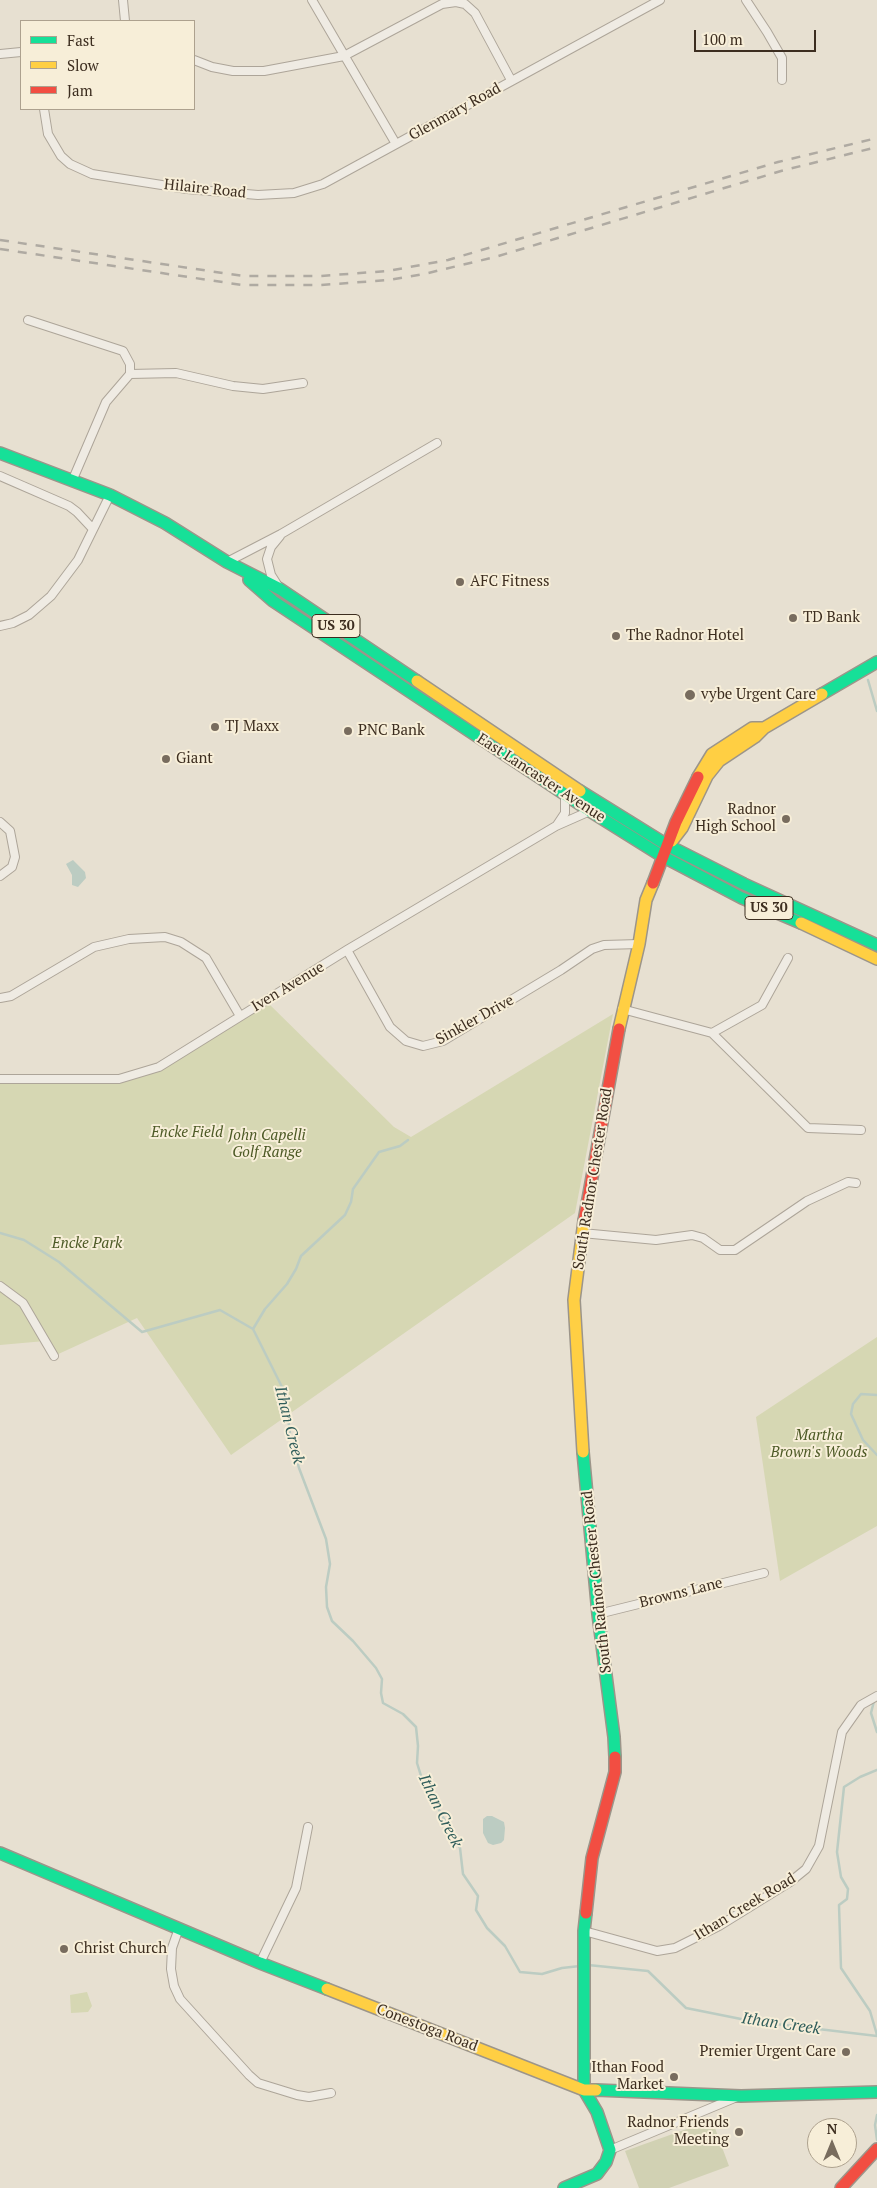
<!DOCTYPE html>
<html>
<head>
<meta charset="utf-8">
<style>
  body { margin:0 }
  #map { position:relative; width:877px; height:2188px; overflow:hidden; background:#e7e0d1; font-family:"PT Serif",serif }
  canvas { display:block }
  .legend { position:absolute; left:20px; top:20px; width:175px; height:90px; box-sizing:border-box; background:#f7eed8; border:1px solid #ada18e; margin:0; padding:6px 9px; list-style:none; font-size:15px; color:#3d2e20 }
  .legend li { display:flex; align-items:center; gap:10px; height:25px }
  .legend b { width:25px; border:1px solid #ada18e }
  .north { position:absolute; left:807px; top:2118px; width:50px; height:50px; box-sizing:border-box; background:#f7eed8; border:1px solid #ada18e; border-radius:50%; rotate:0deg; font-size:14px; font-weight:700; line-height:20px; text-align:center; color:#3d2e20 }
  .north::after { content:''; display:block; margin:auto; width:18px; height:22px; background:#786c5e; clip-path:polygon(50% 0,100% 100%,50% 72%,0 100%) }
  .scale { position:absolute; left:694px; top:30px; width:122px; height:22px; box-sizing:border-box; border:2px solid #3d2e20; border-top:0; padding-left:6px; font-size:15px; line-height:18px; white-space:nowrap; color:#3d2e20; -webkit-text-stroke:4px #f7eed8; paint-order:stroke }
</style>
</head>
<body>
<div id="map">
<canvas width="877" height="2188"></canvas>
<ul class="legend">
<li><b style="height:6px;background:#16e098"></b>Fast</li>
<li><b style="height:6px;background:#ffcf43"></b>Slow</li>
<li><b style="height:6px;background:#f24e42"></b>Jam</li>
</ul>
<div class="north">N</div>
<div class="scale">100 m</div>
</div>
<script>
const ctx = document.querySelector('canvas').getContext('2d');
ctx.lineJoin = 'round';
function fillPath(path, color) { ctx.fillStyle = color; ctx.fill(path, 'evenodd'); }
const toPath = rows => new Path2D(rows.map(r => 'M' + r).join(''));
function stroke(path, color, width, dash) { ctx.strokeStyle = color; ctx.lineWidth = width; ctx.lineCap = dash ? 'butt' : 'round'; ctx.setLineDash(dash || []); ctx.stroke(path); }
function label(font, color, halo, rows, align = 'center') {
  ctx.font = font + ' "PT Serif",serif'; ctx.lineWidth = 4; ctx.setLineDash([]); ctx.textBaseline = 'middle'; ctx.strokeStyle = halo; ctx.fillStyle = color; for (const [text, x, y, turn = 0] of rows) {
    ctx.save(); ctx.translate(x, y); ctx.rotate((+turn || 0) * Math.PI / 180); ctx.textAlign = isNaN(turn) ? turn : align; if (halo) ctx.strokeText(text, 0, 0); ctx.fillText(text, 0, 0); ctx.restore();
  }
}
fillPath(toPath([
  [266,1001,394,1127,411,1137,613,1014,575,1213,231,1455,137,1318,54,1356,45,1341,0,1345,0,1079,119,1079,159,1066],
  [877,1337,877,1526,780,1581,756,1417],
  [87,1992,92,2006,88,2012,71,2013,70,1995]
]), '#d6d7b3');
fillPath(toPath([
  [712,2120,729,2166,669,2188,639,2188,625,2151]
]), '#d1d1b3');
fillPath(toPath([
  [73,860,85,872,86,878,78,887,72,885,72,875,66,864],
  [492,1816,504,1822,505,1828,504,1840,501,1843,493,1845,488,1843,483,1833,483,1819,487,1816]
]), '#bcccc2');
stroke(toPath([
  [868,680,877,711],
  [0,1233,24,1240,59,1262,142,1332,220,1310,253,1329,285,1393,290,1434,299,1468,326,1539,330,1564,326,1587,327,1607,332,1621,353,1641,376,1668,382,1679,381,1693,383,1703,403,1714,416,1727,418,1746,417,1763,422,1779,460,1848,463,1874,478,1896,476,1910,487,1928,505,1946,520,1972,542,1974,562,1968,580,1966],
  [253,1329,265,1309,287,1284,296,1269,301,1256,345,1215,351,1202,353,1189,379,1152,400,1146,408,1140],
  [877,1395,861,1394,853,1404,851,1414,863,1440,877,1455],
  [874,1701,871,1713,877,1732],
  [877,1770,860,1777,844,1787,837,1852,841,1877,848,1889,847,1899,839,1905,841,1968,870,2011,877,2035],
  [588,1965,648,1971,686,2008,751,2021,877,2036],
  [877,2115,875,2125,877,2140]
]), '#bcccc2', 2.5);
const street = toPath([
  [123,0,125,21],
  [312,0,396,144],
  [746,0,767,32,782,58,782,80],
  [0,54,21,52],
  [194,60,212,67,233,71,264,71,344,56,442,4,456,2,465,4,475,13,511,80],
  [44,109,48,134,61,156,70,164,92,174,187,189,258,195,294,193,323,184,660,0],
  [28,320,123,351,130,364,130,374],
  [0,476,69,506,77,512,92,528],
  [73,479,106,402,130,374,176,373,233,386,263,389,303,383],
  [227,562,281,534,437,443],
  [278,586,271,575,267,559,271,547,280,536],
  [0,626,13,623,29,615,51,596,78,560,110,495],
  [0,822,10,831,15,857,12,867,0,876],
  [557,825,565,813,565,794],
  [347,950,390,1027,406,1041,423,1046,443,1041,561,970,592,949,604,945,639,944],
  [0,998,11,996,94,947,129,939,165,937,181,942,206,958,240,1016],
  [622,1009,712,1033,762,1005,788,958],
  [712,1033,808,1128,861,1130],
  [0,1079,119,1079,159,1067,347,950,556,826,590,811],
  [582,1233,656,1240,692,1235,703,1238,720,1250,735,1250,807,1201,848,1182,856,1183],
  [0,1286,23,1303,54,1356],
  [598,1614,764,1573],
  [179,1928,172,1948,171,1969,174,1986,180,1999,249,2075,258,2083,297,2095,309,2097,331,2093],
  [584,1931,657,1951,675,1948,719,1926,790,1882,806,1869,819,1846,842,1732,861,1705,877,1696],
  [260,1963,296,1888,308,1827],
  [610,2150,737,2097]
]);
const fast = toPath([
  [0,453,110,495,165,523,227,562,280,589,417,681],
  [249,580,273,601,590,811,662,856,742,898,801,923],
  [822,694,877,662],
  [580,791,667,845,744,884,877,945],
  [583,1452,598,1614,614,1737,615,1757],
  [0,1853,260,1963,327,1989],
  [596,2090,741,2096,877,2092],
  [564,2188,597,2174,606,2162,610,2150,597,2112,584,2090,584,1931,586,1913]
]);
const slow = toPath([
  [417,681,580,791],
  [698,777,712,754,752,728,764,728],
  [672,841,682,828,707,776,719,761,755,737,764,728,822,694],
  [801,923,877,959],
  [619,1029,639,944,646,900,653,883],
  [583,1452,574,1300,584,1221],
  [327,1989,584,2090,596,2090]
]);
const jam = toPath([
  [653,883,676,822,698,777],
  [584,1221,619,1029],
  [586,1913,592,1858,615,1772,615,1757],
  [841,2188,877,2149]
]);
stroke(street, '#ada599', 10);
stroke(fast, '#9c958a', 14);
stroke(slow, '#9c958a', 14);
stroke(jam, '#9c958a', 14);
stroke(street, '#efebe3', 8);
stroke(fast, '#16e098', 11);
stroke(slow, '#ffcf43', 11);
stroke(jam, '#f24e42', 11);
stroke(toPath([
  [0,240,243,276,320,276,388,271,448,260,778,162,877,138],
  [0,249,242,285,321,285,389,280,424,274,495,257,781,171,877,147]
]), '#afaaa2', 2.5, [9, 9]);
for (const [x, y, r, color] of [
  [460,582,5,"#786c5e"],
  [793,618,5,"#786c5e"],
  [616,636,5,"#786c5e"],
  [690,695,6,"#786c5e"],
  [215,727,5,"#786c5e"],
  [348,731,5,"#786c5e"],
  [166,759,5,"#786c5e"],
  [786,819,5,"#786c5e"],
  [64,1949,5,"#786c5e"],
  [846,2052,5,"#786c5e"],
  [674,2077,5,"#786c5e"],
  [739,2132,5,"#786c5e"]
]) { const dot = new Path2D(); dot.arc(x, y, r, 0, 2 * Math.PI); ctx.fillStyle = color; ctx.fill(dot); stroke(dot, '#f7eed8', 2); }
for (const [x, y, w] of [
  [336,626,48],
  [769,908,48]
]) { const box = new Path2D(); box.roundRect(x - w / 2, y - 11.5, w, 23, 4); ctx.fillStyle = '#f7eed8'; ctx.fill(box); stroke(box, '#3d2e20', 1); }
label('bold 14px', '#3d2e20', null, [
  ["US 30",336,626],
  ["US 30",769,908]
]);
label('15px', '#3d2e20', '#f7eed8', [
  ["Glenmary Road",455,112,-29],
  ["Hilaire Road",205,189,6],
  ["East Lancaster Avenue",541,778,33],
  ["Iven Avenue",288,987,-31],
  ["Sinkler Drive",475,1020,-29],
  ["South Radnor Chester Road",593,1179,-81],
  ["South Radnor Chester Road",597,1582,-96],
  ["Browns Lane",681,1593,-14],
  ["Ithan Creek Road",745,1907,-31],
  ["Conestoga Road",427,2028,21]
]);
label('15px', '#3d2e20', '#f7eed8', [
  ["AFC Fitness",470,582],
  ["TD Bank",803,618],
  ["The Radnor Hotel",626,636],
  ["vybe Urgent Care",701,695],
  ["TJ Maxx",225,727],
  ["PNC Bank",358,731],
  ["Giant",176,759],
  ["Radnor",776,810,"right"],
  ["High School",776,827,"right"],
  ["Christ Church",74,1949],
  ["Premier Urgent Care",836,2052,"right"],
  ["Ithan Food",664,2068,"right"],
  ["Market",664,2085,"right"],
  ["Radnor Friends",729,2123,"right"],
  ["Meeting",729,2140,"right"]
], 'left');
label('italic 15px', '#4d5a26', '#f7eed8', [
  ["Encke Field",187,1133],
  ["John Capelli",267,1136],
  ["Golf Range",267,1153],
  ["Encke Park",87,1244],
  ["Martha",819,1436],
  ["Brown's Woods",819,1453]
]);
label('italic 16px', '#2f5d5a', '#f7eed8', [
  ["Ithan Creek",289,1425,76],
  ["Ithan Creek",440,1811,64],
  ["Ithan Creek",781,2024,8]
]);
</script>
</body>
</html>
